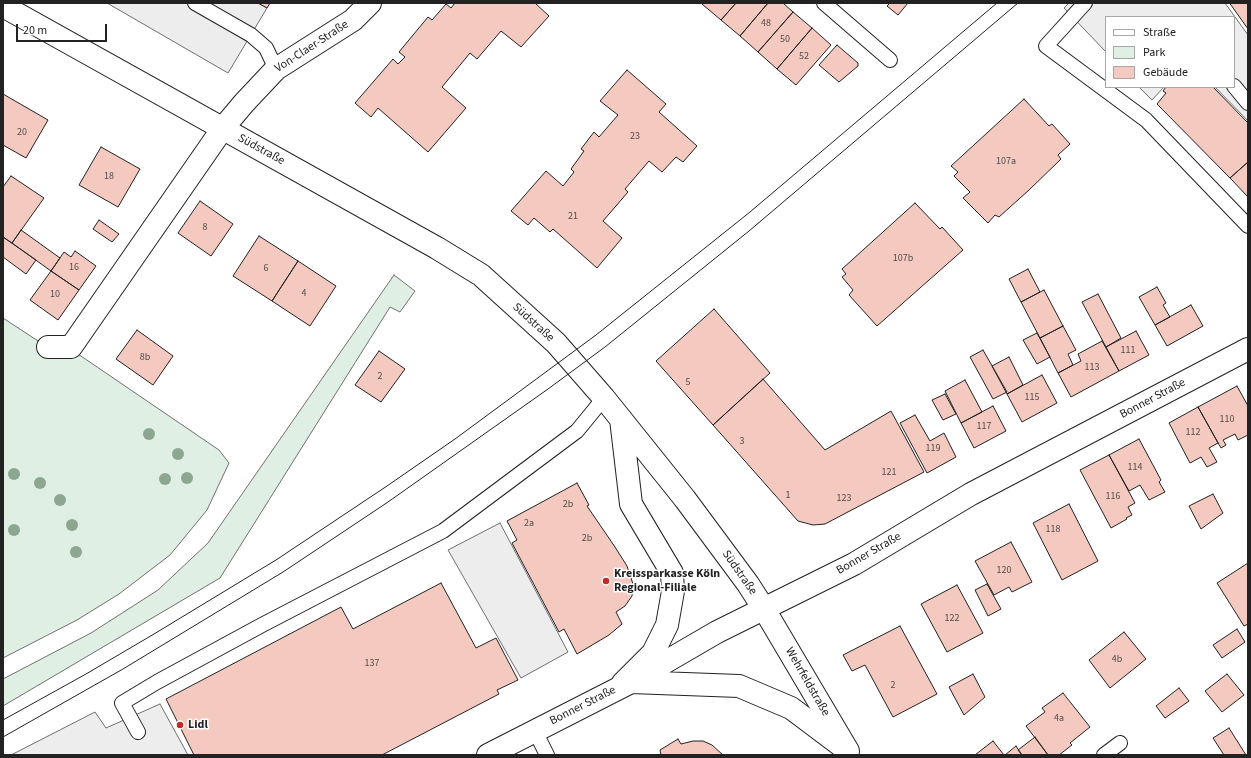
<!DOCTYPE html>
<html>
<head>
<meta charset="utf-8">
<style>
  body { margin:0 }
  #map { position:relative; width:1251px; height:758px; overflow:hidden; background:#fff; font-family:"Source Sans 3",sans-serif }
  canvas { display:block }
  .frame { position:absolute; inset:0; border:4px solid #222; pointer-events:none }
  .legend { position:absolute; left:1105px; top:16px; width:130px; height:72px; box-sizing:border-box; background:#fff; border:1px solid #a7a7a7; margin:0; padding:5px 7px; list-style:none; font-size:12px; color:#222 }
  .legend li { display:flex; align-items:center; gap:8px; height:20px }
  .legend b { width:20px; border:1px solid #a7a7a7 }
  .scale { position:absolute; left:16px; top:24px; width:91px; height:18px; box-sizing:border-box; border:2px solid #222; border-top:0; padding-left:5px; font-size:12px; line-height:14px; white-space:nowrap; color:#222; -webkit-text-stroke:3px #fff; paint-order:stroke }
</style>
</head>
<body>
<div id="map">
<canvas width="1251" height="758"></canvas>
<div class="frame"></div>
<ul class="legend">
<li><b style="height:5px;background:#fff"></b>Straße</li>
<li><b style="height:11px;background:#e0efe3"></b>Park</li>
<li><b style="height:11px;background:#f3c9c0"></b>Gebäude</li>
</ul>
<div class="scale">20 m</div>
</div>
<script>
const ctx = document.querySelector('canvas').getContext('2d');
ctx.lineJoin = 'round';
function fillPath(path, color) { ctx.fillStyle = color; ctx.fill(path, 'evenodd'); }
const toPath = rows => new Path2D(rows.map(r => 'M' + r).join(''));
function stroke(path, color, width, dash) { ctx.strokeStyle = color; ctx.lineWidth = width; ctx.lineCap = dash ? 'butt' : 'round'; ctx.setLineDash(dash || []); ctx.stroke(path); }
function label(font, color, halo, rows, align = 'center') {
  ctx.font = font + ' "Source Sans 3",sans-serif'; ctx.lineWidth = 3; ctx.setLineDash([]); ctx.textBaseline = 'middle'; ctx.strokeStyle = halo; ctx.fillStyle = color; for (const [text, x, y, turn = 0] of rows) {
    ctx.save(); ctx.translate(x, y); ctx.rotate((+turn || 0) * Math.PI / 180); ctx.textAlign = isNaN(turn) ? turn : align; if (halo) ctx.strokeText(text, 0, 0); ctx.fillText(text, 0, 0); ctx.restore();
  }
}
const green = toPath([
  [394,275,415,291,400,312,390,307,220,578,3,706,3,679,91,633,158,590,208,543,394,275],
  [3,318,64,358,78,354,219,450,229,463,207,510,170,555,119,594,77,620,3,658,3,318]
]);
fillPath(green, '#e0efe3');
stroke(green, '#6f6f6f', 1);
const parking = toPath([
  [107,3,258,3,267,8,228,73,107,3],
  [1069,3,1225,3,1248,35,1248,121,1215,87,1234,87,1234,17,1106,17,1106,52,1064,8,1069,3],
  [1139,87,1164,87,1152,100,1139,87],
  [500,523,568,652,521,678,448,550,500,523],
  [160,704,188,755,11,755,95,712,106,728,160,704]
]);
fillPath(parking, '#ededed');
stroke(parking, '#6f6f6f', 1);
const building = toPath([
  [258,3,270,3,267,8,258,3],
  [455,3,535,3,549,16,521,47,501,31,477,59,470,53,442,87,466,108,428,152,378,108,371,117,355,103,393,59,398,64,405,57,399,52,428,17,432,20,446,4,451,8,455,3],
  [703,3,736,3,721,20,702,4,703,3],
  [736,3,768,3,740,36,721,20,736,3],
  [768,3,783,3,793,12,758,52,740,36,768,3],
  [890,3,908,3,898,15,887,6,890,3],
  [1229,3,1248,3,1248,29,1231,5,1229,3],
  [793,12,812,28,777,69,758,52,793,12],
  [812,28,831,45,796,85,777,69,812,28],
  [837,45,858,63,858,66,839,82,819,65,837,45],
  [627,70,666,104,659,112,697,146,683,162,676,157,662,172,649,161,625,189,628,192,603,221,622,238,597,268,553,229,550,232,534,218,528,225,511,211,546,171,563,186,574,172,571,169,584,151,581,149,594,132,599,137,618,115,600,101,627,70],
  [1166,87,1213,87,1248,123,1248,162,1230,178,1157,104,1166,93,1163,91,1166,87],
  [3,94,48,120,26,158,3,145,3,94],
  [1024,99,1049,126,1052,124,1070,144,1058,155,1061,159,1029,190,999,217,995,215,988,223,963,198,970,192,954,176,958,172,951,166,1024,99],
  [101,147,140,169,118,207,79,185,101,147],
  [1248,162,1248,197,1230,178,1248,162],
  [11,176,44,198,12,243,3,237,3,187,11,176],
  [200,201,233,224,211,256,178,233,200,201],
  [915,203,940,229,942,227,963,250,877,326,849,295,853,290,842,277,846,274,842,269,915,203],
  [99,220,119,234,112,242,93,229,99,220],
  [21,230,60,258,51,271,12,243,21,230],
  [259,236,298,261,272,301,233,276,259,236],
  [3,237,36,260,26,274,3,257,3,237],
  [75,251,96,266,79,290,51,271,64,252,71,257,75,251],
  [298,261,336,286,310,326,272,301,298,261],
  [1028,269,1040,292,1021,302,1009,279,1028,269],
  [51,271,79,290,58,320,30,300,51,271],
  [1157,287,1166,303,1163,305,1170,317,1155,325,1139,297,1157,287],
  [1044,290,1063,326,1040,338,1021,302,1044,290],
  [1098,294,1121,338,1106,347,1082,302,1098,294],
  [1191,305,1203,326,1167,346,1155,325,1191,305],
  [714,309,770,373,713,425,656,361,714,309],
  [1063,326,1076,350,1068,354,1073,365,1058,373,1040,338,1063,326],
  [137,330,173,356,153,385,116,359,137,330],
  [1136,331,1149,355,1119,371,1106,347,1136,331],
  [1037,333,1050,357,1037,364,1023,340,1037,333],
  [1102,341,1119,371,1071,397,1058,373,1081,361,1078,354,1102,341],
  [983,350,1007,392,993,399,970,357,983,350],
  [379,351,405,369,381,402,355,385,379,351],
  [1009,357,1023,385,1007,394,992,366,1009,357],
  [1042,375,1057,403,1022,422,1007,394,1042,375],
  [763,379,825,450,891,411,924,472,825,524,813,525,798,521,713,425,763,379],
  [965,380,982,412,961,423,945,391,965,380],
  [1237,386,1248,406,1248,435,1238,440,1235,434,1223,440,1226,445,1221,448,1198,407,1237,386],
  [945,394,956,414,943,420,932,400,945,394],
  [993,406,1006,431,974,448,961,423,993,406],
  [1198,407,1218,443,1209,448,1217,462,1207,467,1201,457,1190,463,1169,423,1198,407],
  [915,415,930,441,944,433,956,457,927,473,900,423,915,415],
  [1139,439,1161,480,1159,482,1165,492,1149,500,1140,485,1129,491,1109,455,1139,439],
  [1109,455,1135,503,1128,507,1132,515,1126,518,1127,519,1111,528,1080,470,1109,455],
  [577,483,589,505,587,506,615,547,627,566,633,584,632,596,625,606,616,612,622,624,609,635,577,654,564,629,559,632,512,543,517,540,507,521,577,483],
  [1213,494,1223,513,1201,529,1189,506,1213,494],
  [1069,504,1098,561,1062,580,1033,523,1069,504],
  [1011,542,1032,582,1012,592,1009,587,994,595,975,561,1011,542],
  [1248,563,1248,624,1244,626,1217,583,1248,563],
  [441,583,476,648,496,638,518,680,497,690,499,694,382,755,194,755,166,699,341,607,353,629,441,583],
  [987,584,1001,609,988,616,975,590,987,584],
  [957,585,983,633,947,652,921,604,957,585],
  [900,626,937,694,893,717,865,665,852,671,843,655,900,626],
  [1237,629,1245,642,1222,658,1213,645,1237,629],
  [1124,632,1146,659,1110,688,1089,660,1124,632],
  [973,674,985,697,964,715,949,687,973,674],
  [1227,674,1244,695,1222,712,1205,691,1227,674],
  [1179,688,1189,701,1165,718,1156,706,1179,688],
  [1063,693,1090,727,1070,743,1072,745,1059,755,1048,755,1026,726,1045,712,1042,708,1063,693],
  [1229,728,1246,755,1224,755,1213,738,1229,728],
  [1035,737,1048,755,1022,755,1018,750,1035,737],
  [678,739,681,744,693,741,703,741,712,745,723,755,661,755,660,750,678,739],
  [993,741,1004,755,975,755,993,741],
  [1016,746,1022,755,1005,755,1016,746]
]);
fillPath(building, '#f3c9c0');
stroke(building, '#222', 1);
const lane = toPath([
  [195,3,251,35,266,48,276,69],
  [824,3,890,60],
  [1085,3,1046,46,1146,120,1248,226],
  [1234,86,1248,103],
  [535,731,547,755],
  [138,732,122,703,157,682,262,625,443,531,577,431,604,398],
  [1104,755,1120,743]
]);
const street = toPath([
  [48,347,71,347,223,128,244,103,276,69,353,20,370,3],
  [764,609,848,751]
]);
const secondary = toPath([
  [3,6,437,248,481,275,556,343,604,398,685,499,748,584,764,609],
  [621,419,631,504,672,573,673,591,667,625,653,653,623,683]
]);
const primary = toPath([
  [631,682,739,686,791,708,847,750],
  [488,755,631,682,717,632,854,564,971,494,1248,349]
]);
stroke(lane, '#222', 16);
stroke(street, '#222', 24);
stroke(secondary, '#222', 24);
stroke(primary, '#222', 24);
stroke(lane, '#fff', 14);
stroke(street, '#fff', 22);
stroke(secondary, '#fff', 22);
stroke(primary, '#fff', 22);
stroke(toPath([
  [3,720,86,674,154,634,276,560,387,486,455,439,596,335,750,212,997,3],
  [3,737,123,669,283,572,388,502,548,389,605,347,749,231,1018,3]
]), '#222', 1);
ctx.fillStyle = '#8da692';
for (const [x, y] of [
  [149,434],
  [178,454],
  [14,474],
  [187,478],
  [165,479],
  [40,483],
  [60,500],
  [72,525],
  [14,530],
  [76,552]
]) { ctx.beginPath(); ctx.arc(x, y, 6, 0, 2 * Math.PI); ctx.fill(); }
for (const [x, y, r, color] of [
  [606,581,4,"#c62828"],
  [180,725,4,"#c62828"]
]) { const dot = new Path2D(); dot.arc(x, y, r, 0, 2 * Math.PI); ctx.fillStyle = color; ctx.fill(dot); stroke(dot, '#fff', 1.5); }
label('10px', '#564c4a', null, [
  ["48",766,24],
  ["50",785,40],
  ["52",804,57],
  ["20",22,133],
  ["23",635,137],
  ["107a",1006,162],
  ["18",109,177],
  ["21",573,217],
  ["8",205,228],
  ["107b",903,259],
  ["16",74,268],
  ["6",266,269],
  ["4",304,294],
  ["10",55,295],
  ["111",1128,351],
  ["8b",145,358],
  ["113",1092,368],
  ["2",380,377],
  ["5",688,383],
  ["115",1032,398],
  ["110",1227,420],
  ["117",984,427],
  ["112",1193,433],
  ["3",742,442],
  ["119",933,449],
  ["114",1135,468],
  ["121",889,473],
  ["1",788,496],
  ["116",1113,497],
  ["123",844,499],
  ["2b",568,505],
  ["2a",529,524],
  ["118",1053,530],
  ["2b",587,539],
  ["120",1004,571],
  ["122",952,619],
  ["4b",1117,660],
  ["137",372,664],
  ["2",893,686],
  ["4a",1059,719]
]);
label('12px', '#222', '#fff', [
  ["Von-Claer-Straße",312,47,-33],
  ["Südstraße",261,150,29],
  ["Südstraße",533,323,42],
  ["Bonner Straße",1153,399,-28],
  ["Bonner Straße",869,554,-30],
  ["Südstraße",739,573,55],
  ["Wehrfeldstraße",807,682,60],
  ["Bonner Straße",583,706,-27]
]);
label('bold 12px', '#222', '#fff', [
  ["Kreissparkasse Köln",614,574],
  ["Regional-Filiale",614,588],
  ["Lidl",188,725]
], 'left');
</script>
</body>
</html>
